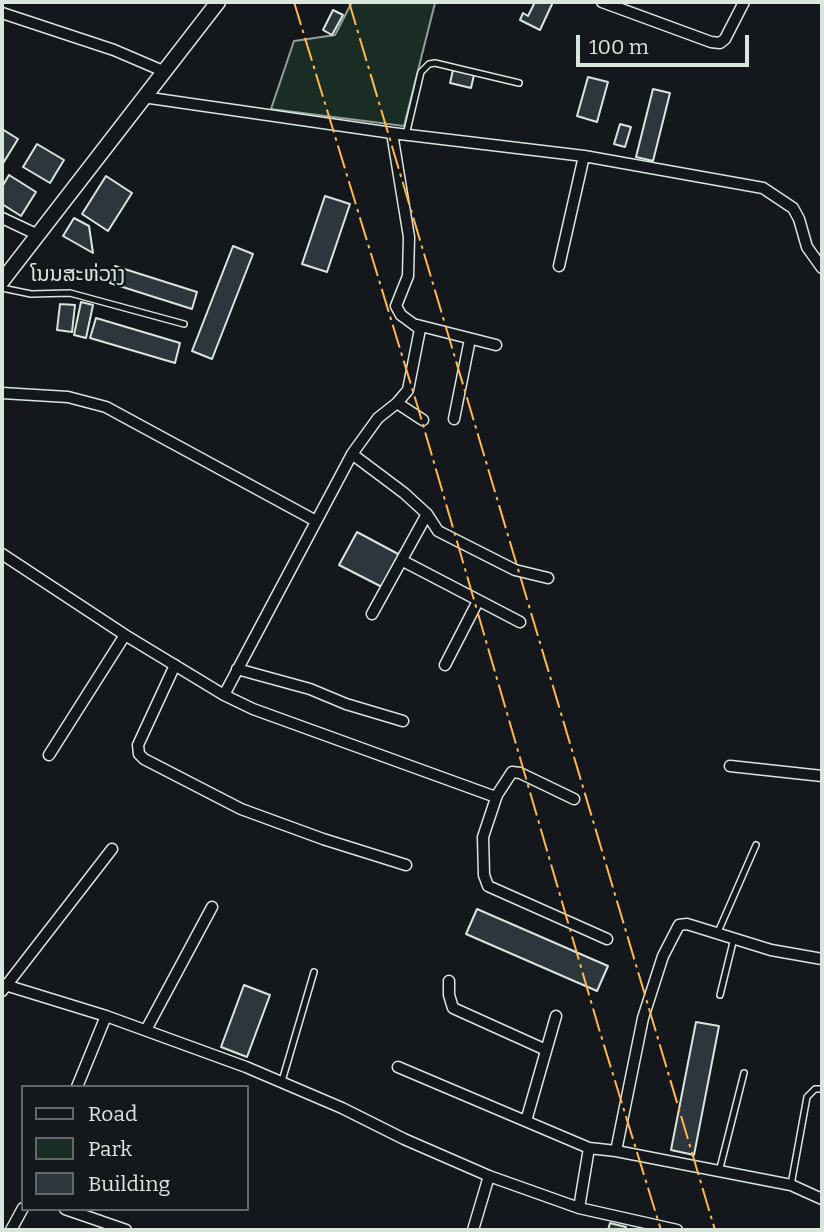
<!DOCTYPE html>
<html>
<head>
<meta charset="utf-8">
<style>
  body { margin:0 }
  #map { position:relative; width:824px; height:1232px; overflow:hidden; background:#14181c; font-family:Bitter,serif }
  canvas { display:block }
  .frame { position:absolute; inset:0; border:4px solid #d8e6dc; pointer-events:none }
  .legend { position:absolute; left:21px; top:1085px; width:228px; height:126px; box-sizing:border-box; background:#14181c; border:2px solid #626a69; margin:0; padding:9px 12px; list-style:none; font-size:21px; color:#d8e6dc }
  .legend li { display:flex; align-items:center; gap:14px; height:35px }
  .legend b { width:35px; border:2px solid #626a69 }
  .scale { position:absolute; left:576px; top:35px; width:173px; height:32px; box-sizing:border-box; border:4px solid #d8e6dc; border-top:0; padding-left:9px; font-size:21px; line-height:24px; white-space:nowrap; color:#d8e6dc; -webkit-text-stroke:5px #14181c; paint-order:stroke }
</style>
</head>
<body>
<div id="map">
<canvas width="824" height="1232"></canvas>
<div class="frame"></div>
<ul class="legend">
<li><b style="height:9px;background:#14181c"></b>Road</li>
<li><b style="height:19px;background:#1a2d24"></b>Park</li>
<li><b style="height:19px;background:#2c363c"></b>Building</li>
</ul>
<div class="scale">100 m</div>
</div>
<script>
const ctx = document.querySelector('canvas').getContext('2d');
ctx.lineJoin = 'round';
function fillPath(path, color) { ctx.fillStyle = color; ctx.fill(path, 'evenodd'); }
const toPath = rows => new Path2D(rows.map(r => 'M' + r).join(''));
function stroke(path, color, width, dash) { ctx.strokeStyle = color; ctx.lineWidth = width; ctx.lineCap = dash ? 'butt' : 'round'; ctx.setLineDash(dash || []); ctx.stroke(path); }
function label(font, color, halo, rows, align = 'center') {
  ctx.font = font + ' Bitter,"Noto Sans Lao",serif'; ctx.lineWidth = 5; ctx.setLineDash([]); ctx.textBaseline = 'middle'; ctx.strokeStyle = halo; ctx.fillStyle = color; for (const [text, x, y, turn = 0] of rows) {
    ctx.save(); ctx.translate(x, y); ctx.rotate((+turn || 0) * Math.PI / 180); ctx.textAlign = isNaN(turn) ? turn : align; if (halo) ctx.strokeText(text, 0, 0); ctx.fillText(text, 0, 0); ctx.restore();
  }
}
const green = toPath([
  [352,2,435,3,404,126,271,109,294,41,335,35,352,2]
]);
fillPath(green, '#1a2d24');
stroke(green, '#939e99', 2);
const building = toPath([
  [535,2,553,2,540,30,520,20,523,13,528,16,535,2],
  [333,10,343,15,332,35,323,30,333,10],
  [453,70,474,75,471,88,450,83,453,70],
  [588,77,608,82,597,122,577,116,588,77],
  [653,89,670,93,653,161,636,157,653,89],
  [620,124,631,127,625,147,614,144,620,124],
  [2,129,18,139,2,165,2,129],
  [37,144,64,160,50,183,23,167,37,144],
  [9,175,36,192,21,216,2,204,2,187,9,175],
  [106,176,132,193,108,231,82,214,106,176],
  [325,196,350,204,327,272,302,264,325,196],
  [74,218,89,226,93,253,63,236,74,218],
  [233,246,253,254,212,359,192,351,233,246],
  [115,266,197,292,192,309,110,283,115,266],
  [81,302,93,305,86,338,74,335,81,302],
  [60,304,75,305,72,332,57,330,60,304],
  [96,318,180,343,175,363,90,338,96,318],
  [357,532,400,555,382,587,339,565,357,532],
  [477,909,608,966,597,991,466,934,477,909],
  [244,985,270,995,247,1057,221,1047,244,985],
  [696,1022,719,1026,694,1155,671,1150,696,1022],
  [610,1223,626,1227,625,1230,608,1230,610,1223]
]);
fillPath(building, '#2c363c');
stroke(building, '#d8e6dc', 2);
const lane = toPath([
  [406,135,421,72,429,64,435,63,519,83],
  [2,288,31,294,70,293,184,324],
  [718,932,756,845],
  [720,995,734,938],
  [282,1081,314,972],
  [719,1172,744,1073],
  [791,1185,807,1097,815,1089,822,1089]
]);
const street = toPath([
  [602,2,711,42,720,43,725,39,744,2],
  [2,13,114,50,163,71],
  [143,97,392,133,584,156,763,188,793,208,799,219,807,247,822,268],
  [2,218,36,234],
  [559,266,584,156],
  [417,325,496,345],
  [2,393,68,397,106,407,316,521],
  [397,403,423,420],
  [454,419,470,339],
  [352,454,404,493,427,514,438,531,515,570,548,578],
  [2,554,125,635,224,695,253,709,493,796,497,795],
  [403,561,520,622],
  [372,614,427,514],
  [175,665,138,745,139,754,144,759,241,809,323,839,406,865],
  [445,665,478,601],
  [237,669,310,689,346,704,403,721],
  [224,695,352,454,378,418,397,403,408,390,420,329,401,315,396,306,408,276,409,237,392,133],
  [49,755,125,635],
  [730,766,822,776],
  [574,799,520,773,512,772,497,795,483,837,484,875,488,886,607,939],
  [449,981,449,995,453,1008,546,1050],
  [2,984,106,1016,246,1067,342,1108,404,1139,489,1176,579,1208,677,1230],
  [2,991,112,849],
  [146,1030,212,907],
  [398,1067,589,1148,616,1151,643,1018,663,956,679,925,687,924,771,950,822,959],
  [77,1087,106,1016],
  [526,1121,556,1016],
  [616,1151,791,1185,822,1199],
  [579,1208,589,1148],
  [65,1209,126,1230],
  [11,1230,23,1208],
  [473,1230,489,1176]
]);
const secondary = toPath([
  [2,281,218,2]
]);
stroke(lane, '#d8e6dc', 8);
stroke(street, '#d8e6dc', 13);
stroke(secondary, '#d8e6dc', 17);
stroke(lane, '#14181c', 5);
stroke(street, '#14181c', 10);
stroke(secondary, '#14181c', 14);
stroke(toPath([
  [294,2,419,411,599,1029,661,1230],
  [349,2,715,1230]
]), '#ffb74d', 2, [24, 5, 3.5, 5]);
label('21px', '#d8e6dc', '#14181c', [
  ["ໂນນສະຫ່ວາງ",78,275]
]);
</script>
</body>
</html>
